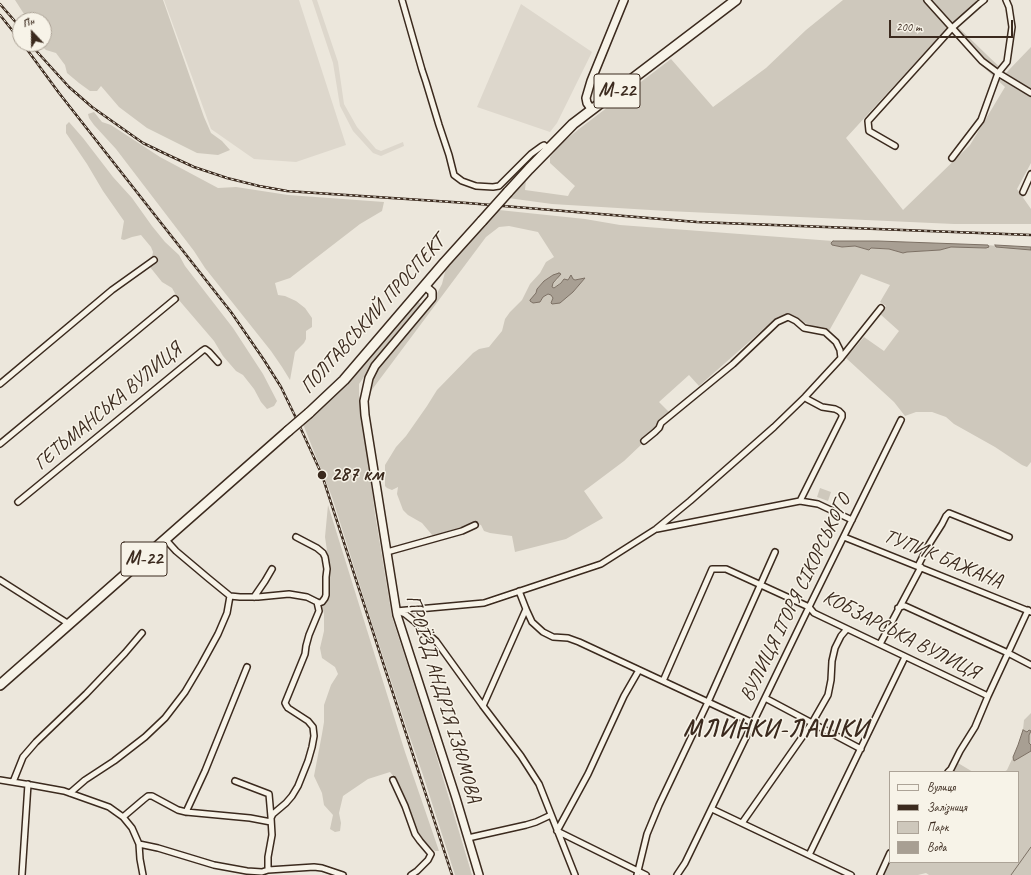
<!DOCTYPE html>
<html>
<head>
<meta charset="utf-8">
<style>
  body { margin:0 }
  #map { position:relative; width:1031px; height:875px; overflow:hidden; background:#ece7dc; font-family:Caveat,sans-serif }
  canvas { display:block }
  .legend { position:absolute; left:889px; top:771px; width:130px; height:92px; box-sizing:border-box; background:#f7f3e8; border:1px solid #aca397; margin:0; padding:5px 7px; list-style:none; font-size:12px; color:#3b2a1e }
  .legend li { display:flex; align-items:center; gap:8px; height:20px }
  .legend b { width:20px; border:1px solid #aca397 }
  .north { position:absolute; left:12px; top:12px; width:40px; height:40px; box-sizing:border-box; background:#f7f3e8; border:1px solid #aca397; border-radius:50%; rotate:338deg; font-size:11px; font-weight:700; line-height:16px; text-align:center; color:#3b2a1e }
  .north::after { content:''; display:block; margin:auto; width:14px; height:18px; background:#3b2a1e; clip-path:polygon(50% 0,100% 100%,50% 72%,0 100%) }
  .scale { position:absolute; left:889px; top:20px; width:124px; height:18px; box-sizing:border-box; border:2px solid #3b2a1e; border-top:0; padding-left:5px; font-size:12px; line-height:14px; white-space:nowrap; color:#3b2a1e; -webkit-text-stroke:3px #f7f3e8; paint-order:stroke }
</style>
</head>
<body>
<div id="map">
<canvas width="1031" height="875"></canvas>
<ul class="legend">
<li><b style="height:5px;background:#f7f3e8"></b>Вулиця</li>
<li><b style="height:5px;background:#3b2a1e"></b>Залізниця</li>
<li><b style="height:11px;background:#cec8bc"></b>Парк</li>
<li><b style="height:11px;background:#a89f93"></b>Вода</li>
</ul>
<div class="north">Пн</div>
<div class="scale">200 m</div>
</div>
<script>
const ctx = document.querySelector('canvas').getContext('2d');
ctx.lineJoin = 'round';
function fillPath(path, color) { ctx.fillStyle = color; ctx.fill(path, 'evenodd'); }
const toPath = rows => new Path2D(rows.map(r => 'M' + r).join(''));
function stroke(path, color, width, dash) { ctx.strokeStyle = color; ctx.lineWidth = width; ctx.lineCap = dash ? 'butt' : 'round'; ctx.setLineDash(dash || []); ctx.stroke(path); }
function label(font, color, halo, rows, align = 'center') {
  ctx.font = font + ' Caveat,sans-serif'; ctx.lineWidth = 3; ctx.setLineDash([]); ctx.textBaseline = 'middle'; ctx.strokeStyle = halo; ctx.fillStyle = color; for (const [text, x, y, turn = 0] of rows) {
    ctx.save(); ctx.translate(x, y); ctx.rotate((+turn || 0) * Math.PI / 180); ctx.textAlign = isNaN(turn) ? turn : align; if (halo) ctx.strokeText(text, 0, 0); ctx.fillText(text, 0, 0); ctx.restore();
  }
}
fillPath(toPath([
  [164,0,299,0,346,145,296,162,254,159,211,129],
  [312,0,317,0,338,62,344,104,357,127,376,149,381,151,403,142,404,146,381,156,373,153,353,131,340,106,333,63],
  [521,4,592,52,557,123,550,132,477,107]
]), '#ddd7cc');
fillPath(toPath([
  [15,0,163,0,204,117,211,133,222,141,230,150,218,155,197,153,147,128,119,107,101,86,97,91,90,91,79,83,67,73,65,65,56,53,46,50,41,45,44,44,44,20,25,20,24,14],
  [843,0,982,0,955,24,988,56,1006,73,1031,47,1031,163,1017,189,1031,209,1031,224,954,224,667,211,552,204,508,198,541,161,526,180,525,190,568,196,570,192,575,186,550,163,550,157,562,143,579,129,671,59,713,107,766,68,806,30],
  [947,28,980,64,1005,87,970,145,903,210,846,138],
  [94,112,102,122,111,125,160,157,218,188,236,187,288,195,384,202,382,211,360,224,290,278,275,283,278,295,285,296,296,301,305,308,312,318,312,327,306,331,306,339,304,343,295,352,290,380,282,367,271,351,205,268,194,251,116,149,94,125,89,118,88,114],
  [69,122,83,138,113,177,132,198,152,226,165,242,179,255,185,266,233,328,263,374,277,401,274,406,267,409,261,402,254,389,243,375,236,371,223,356,214,341,178,299,172,288,162,282,150,267,153,252,151,247,141,235,132,237,124,240,121,239,124,221,103,191,87,164,66,133,66,125],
  [499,210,585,219,620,225,833,241,831,243,832,245,842,247,855,246,869,250,871,248,889,249,903,253,907,252,940,250,951,247,986,248,988,247,988,245,1031,250,1031,462,1027,467,1022,465,995,447,954,424,946,417,932,412,916,412,905,416,894,402,846,358,864,337,884,351,899,331,880,314,886,306,880,302,890,285,861,274,829,331,818,328,805,323,791,315,785,314,775,319,699,386,689,375,659,402,673,416,662,425,664,429,642,444,624,461,584,491,603,518,566,539,515,552,512,536,490,533,484,531,481,525,474,523,433,536,422,523,408,515,403,510,397,494,398,487,392,490,387,488,385,486,385,465,396,447,406,436,427,406,437,390,473,353,479,349,489,347,493,342,502,331,505,319,510,312,522,300,530,284,540,273,546,262,554,257,538,232,509,226,499,227,486,237,371,391,375,373,400,341,433,301,442,284,446,268],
  [553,275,558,279,553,283,551,287,554,288,564,280,568,280,569,278,575,280,585,278,573,292,551,303,553,298,551,295,548,294,543,297,540,302,533,302,537,289,544,281],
  [417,301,421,304,371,367,359,384,359,395,361,402,375,514,392,617,428,728,472,875,455,875,423,775,407,729,368,611,332,497,303,424,348,384],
  [820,488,831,492,828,501,817,497],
  [328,505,405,752,439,851,435,851,422,840,415,826,397,781,390,772,368,779,343,796,339,813,341,823,340,831,335,832,330,829,333,815,324,805,322,793,314,776,322,734,324,722,324,705,331,685,338,674,335,667,322,658,320,648,324,631,324,613,321,605,327,601,330,571,325,537],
  [1031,713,1031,745,1029,743,1029,735,1027,732,1023,730,1024,720],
  [1031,751,1031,875,929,875,926,873,918,875,883,875,890,859,890,862,1018,862,1018,772,1004,772,1007,770,1013,757,1014,761],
  [958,763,973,772,953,772]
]), '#cec8bc');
const water = toPath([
  [833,241,878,241,988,245,989,247,986,248,951,247,940,250,907,252,903,253,889,249,871,248,869,250,855,246,842,247,832,245,831,243,833,241],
  [995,245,1031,247,1031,250,996,247,995,245],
  [559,273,561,274,553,283,552,287,554,288,561,283,564,279,568,280,571,275,573,279,575,280,585,278,573,292,560,303,552,304,551,303,553,298,551,295,548,294,543,297,540,302,533,303,530,301,530,300,536,293,537,289,544,281,553,275,559,273],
  [1023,730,1027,732,1029,730,1031,731,1029,735,1029,743,1031,745,1031,751,1014,761,1013,757,1018,745,1023,730]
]);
fillPath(water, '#a89f93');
stroke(water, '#7c7064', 1);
stroke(toPath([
  [1011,875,1031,847]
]), '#7c7064', 1);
const street = toPath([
  [402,0,422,70,426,82,439,125,449,155,454,175,462,181,476,186,493,187,499,186,531,154,542,146,544,145,548,149],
  [927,0,982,61,998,73,1031,93],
  [895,146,869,131,868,121,952,28,979,4,984,0],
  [952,158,981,120,998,73,1007,62,1012,27,1009,7,1006,0],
  [1023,192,1031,174],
  [0,384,112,290,154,260],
  [644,441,655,432,659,428,661,423,733,364,777,322,788,317,796,321,804,328,825,332,836,342,840,350,841,358],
  [0,444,175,299],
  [800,501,842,417,842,414,839,411,835,409,822,407,807,399,805,397],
  [18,502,202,351,205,349,209,352,218,362],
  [657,529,800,501,818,504,852,520],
  [844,537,1031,612],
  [166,540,176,551,208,578,230,596,240,597,258,597,289,594,307,597,319,603,322,602,325,598,326,595,326,577,327,569,325,557,323,553,317,548,296,537],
  [387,552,462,531,475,525],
  [918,566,928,546,942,524,946,516,949,513,1009,537],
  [0,580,69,624],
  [519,591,526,609,532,622,543,632,553,637,568,638,579,642,753,723],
  [254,597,265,581,272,569],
  [898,608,903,606,905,606,916,611,1008,653,1031,665],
  [396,611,484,603,601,564,656,529,690,501,774,427,805,397,841,358,881,308],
  [397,611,405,614,415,622,436,641,483,706,521,756,539,784,575,875],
  [880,644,921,567],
  [639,670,624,696,588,774,557,831,646,875],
  [663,681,712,569,726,569,809,607,814,613,988,696],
  [765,698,861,749],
  [483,706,526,609],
  [948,772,951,769,960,751,975,727,988,696,1028,610],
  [0,780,31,785,64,791,109,807,123,817,132,828,139,844,140,859,143,875],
  [393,780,405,806,415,834,420,841,431,854,428,860,417,871,411,875],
  [235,781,269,794,271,817],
  [13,782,23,757,36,742,86,694,125,653,142,633],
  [70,793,85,780,114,761,145,737,165,718,185,692,201,665,218,634,227,613,230,596],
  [712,809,851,875],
  [186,812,205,771,247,667],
  [123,817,143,800,148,796,152,796,178,810,186,812,250,818,271,822],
  [742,823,812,723,828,695,831,680,832,661,835,648,841,636,847,629],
  [468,838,526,825,536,822,551,815],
  [139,844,158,848,214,865,247,871,262,872,268,870,314,867,322,868,343,875],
  [809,855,905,657],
  [268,870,268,857,272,835,271,818,273,814,286,803,292,796,298,786,308,761,312,747,314,736,313,727,308,721,288,708,286,705,285,703,305,654,306,646,309,635,319,611,317,602],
  [22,875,28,784],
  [637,875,647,834,659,805,708,702,775,552],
  [677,875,685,863,809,607,901,420],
  [880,875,890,853]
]);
const secondary = toPath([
  [592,110,587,103,586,98,591,81,624,0],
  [425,286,432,292,432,298,375,366,369,378,364,401,365,415,397,615,456,798,479,875]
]);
const highway = toPath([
  [508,192,529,169,573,124,736,0],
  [309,413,344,380,445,262,482,221],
  [0,685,288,431]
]);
stroke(street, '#3b2a1e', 8);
stroke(secondary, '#3b2a1e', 10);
stroke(highway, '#3b2a1e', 12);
stroke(street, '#f7f3e8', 5);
stroke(secondary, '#f7f3e8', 7);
stroke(highway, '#f7f3e8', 9);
const rail = toPath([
  [0,4,20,27],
  [0,15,20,40],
  [23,44,59,93,231,312,264,360,281,387,295,416,322,475,452,875],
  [30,44,69,87,92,107,143,143,168,155,194,167,227,178,259,186,287,191,316,193,467,203,697,222,1031,235]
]);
stroke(rail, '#3b2a1e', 2.5);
stroke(rail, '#f7f3e8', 1, [3]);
const highwayBridge = toPath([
  [482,221,508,192],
  [288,431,309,413]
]);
stroke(highwayBridge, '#3b2a1e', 12, []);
stroke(highwayBridge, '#f7f3e8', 9);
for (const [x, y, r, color] of [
  [322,475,5,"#3b2a1e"]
]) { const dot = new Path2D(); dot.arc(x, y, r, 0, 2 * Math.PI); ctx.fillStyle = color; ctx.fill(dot); stroke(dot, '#f7f3e8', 1.5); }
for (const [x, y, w] of [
  [617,91,46],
  [144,559,46]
]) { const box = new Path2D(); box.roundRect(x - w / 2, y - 17, w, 34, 3); ctx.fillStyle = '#f7f3e8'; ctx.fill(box); stroke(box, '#3b2a1e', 1); }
label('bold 19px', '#3b2a1e', null, [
  ["М-22",617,91],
  ["М-22",144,559]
]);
label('20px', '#3b2a1e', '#f7f3e8', [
  ["ПОЛТАВСЬКИЙ ПРОСПЕКТ",373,315,-48],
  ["ГЕТЬМАНСЬКА ВУЛИЦЯ",108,407,-40],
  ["ТУПИК БАЖАНА",943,559,22],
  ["ВУЛИЦЯ ІГОРЯ СІКОРСЬКОГО",796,598,-64],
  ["КОБЗАРСЬКА ВУЛИЦЯ",901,635,27],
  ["ПРОЇЗД АНДРІЯ ІЗЮМОВА",443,699,73]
]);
label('bold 20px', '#3b2a1e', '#f7f3e8', [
  ["287 км",331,475]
], 'left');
ctx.letterSpacing = '1px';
label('bold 24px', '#3b2a1e', '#f7f3e8', [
  ["МЛИНКИ-ЛАШКИ",776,730]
]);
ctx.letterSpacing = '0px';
</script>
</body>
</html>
